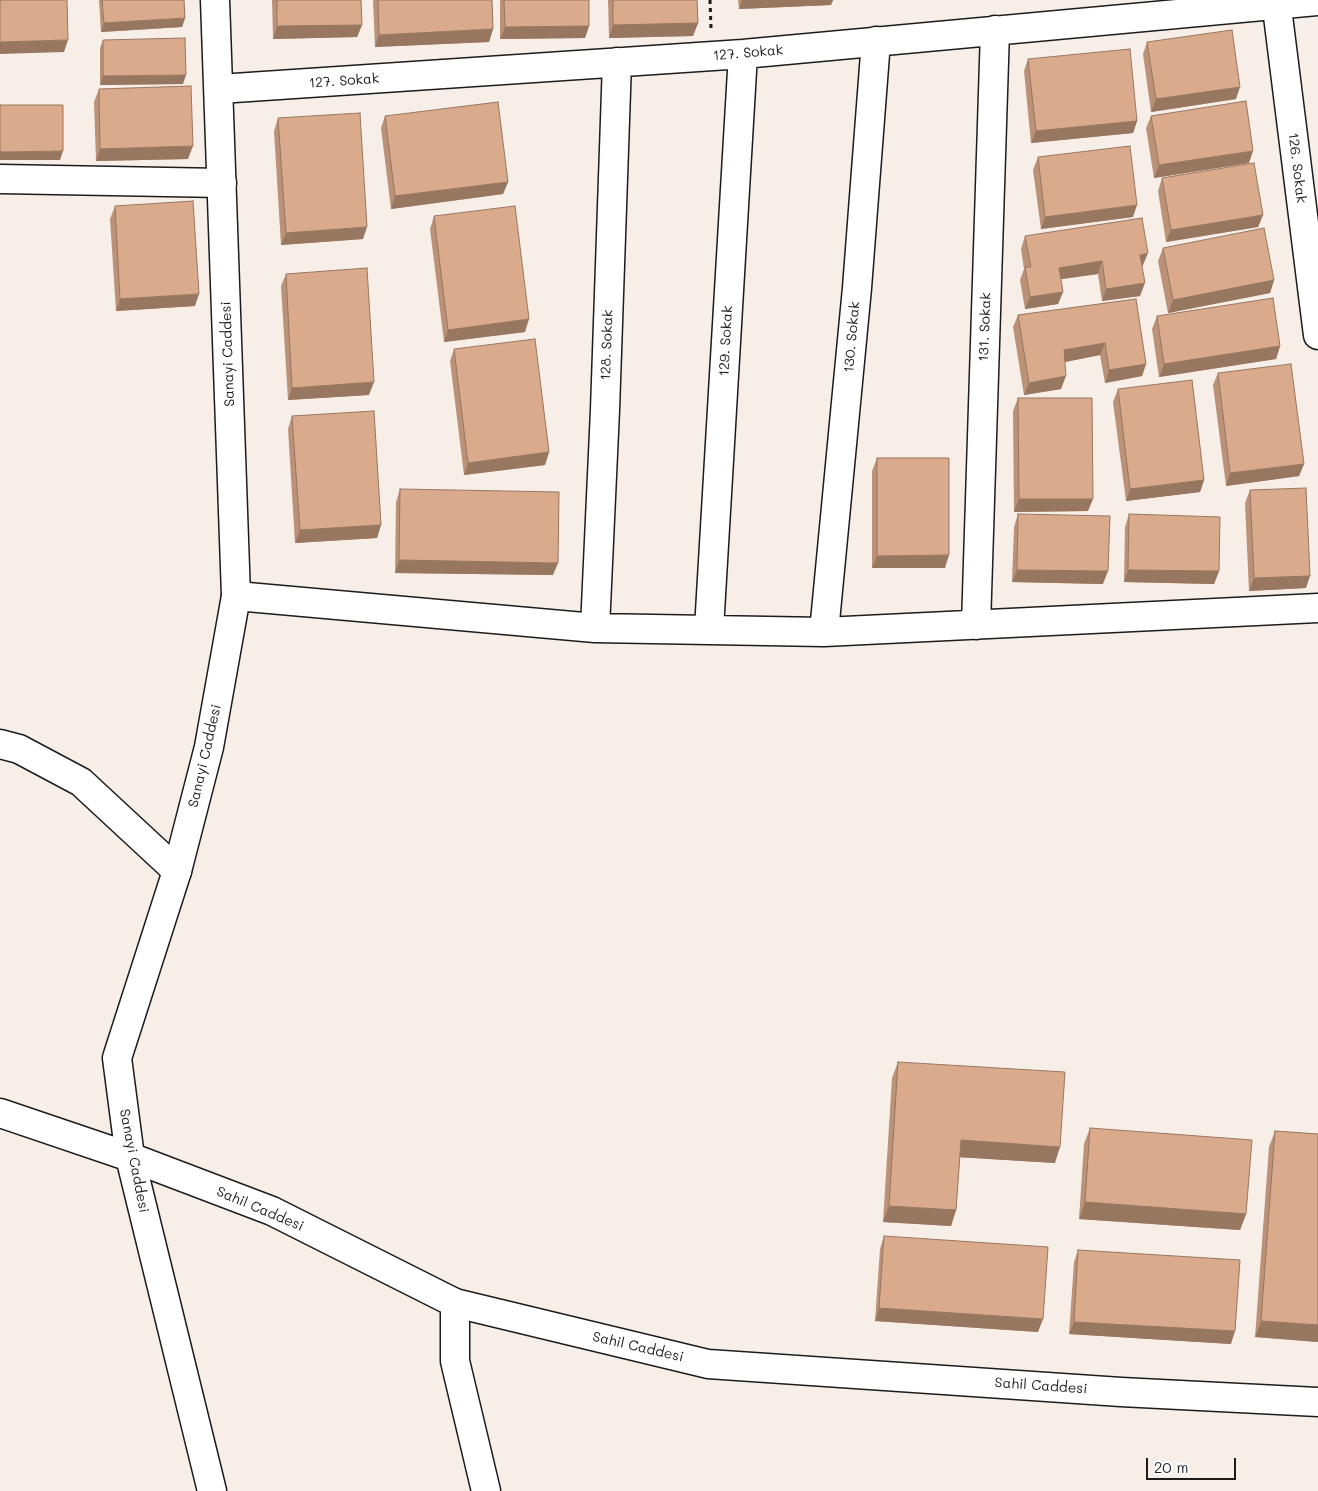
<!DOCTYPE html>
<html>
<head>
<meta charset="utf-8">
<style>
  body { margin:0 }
  #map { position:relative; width:1318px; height:1491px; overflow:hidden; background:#f7eee8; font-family:Mali,sans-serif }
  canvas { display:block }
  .scale { position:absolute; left:1146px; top:1458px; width:90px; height:22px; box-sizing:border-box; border:2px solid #1c1c1c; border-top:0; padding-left:6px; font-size:15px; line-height:18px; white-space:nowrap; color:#1c1c1c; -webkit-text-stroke:4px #fff; paint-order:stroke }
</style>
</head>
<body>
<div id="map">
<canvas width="1318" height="1491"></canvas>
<div class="scale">20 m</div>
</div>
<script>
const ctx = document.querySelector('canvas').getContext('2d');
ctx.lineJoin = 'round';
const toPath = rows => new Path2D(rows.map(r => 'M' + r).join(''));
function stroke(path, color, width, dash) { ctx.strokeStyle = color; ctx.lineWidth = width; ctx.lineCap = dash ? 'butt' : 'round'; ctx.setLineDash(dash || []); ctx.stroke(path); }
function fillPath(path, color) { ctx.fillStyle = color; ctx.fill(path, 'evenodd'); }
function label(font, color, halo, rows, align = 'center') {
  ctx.font = font + ' Mali,sans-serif'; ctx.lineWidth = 4; ctx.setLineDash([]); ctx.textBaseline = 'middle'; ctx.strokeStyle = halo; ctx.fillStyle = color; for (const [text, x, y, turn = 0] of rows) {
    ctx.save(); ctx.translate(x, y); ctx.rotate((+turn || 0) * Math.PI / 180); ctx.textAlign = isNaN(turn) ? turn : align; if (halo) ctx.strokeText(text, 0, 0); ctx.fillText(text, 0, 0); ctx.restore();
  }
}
const minor = toPath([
  [1276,0,1318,335],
  [219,89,743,54,1318,1],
  [0,179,222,183],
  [236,596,595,628,824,632,1318,608],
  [976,625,995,30],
  [595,628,605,410,617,62],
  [709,629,743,54],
  [824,632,857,288,876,41],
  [0,744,19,749,81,782,177,871],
  [455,1303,455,1361,486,1491]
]);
const tertiary = toPath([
  [0,1113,130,1157,272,1211,455,1303,708,1364,1121,1392,1318,1402],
  [212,1491,130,1157,117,1058,177,871,209,747,236,596,215,0]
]);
stroke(minor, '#1c1c1c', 31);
stroke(tertiary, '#1c1c1c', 31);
stroke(toPath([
  [710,0,711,28]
]), '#1c1c1c', 3, [4, 4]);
stroke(minor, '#fff', 28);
stroke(tertiary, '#fff', 28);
fillPath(toPath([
  [99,0,184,0,185,18,182,27,101,32],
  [272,0,361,0,362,25,357,37,273,39],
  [373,0,492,0,493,29,489,42,375,47],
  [500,0,589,0,589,26,585,38,500,39],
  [608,0,697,0,698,23,693,36,609,38],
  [738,0,833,0,831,5,739,9],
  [103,40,183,84,100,85,100,48],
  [1147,42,1236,99,1151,112,1143,54],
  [1028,59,1137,121,1133,133,1031,143,1024,71],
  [99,89,188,159,96,161,94,102],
  [385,116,508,182,503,194,391,209,381,128],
  [1151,116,1249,163,1154,178,1146,128],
  [278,118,363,239,281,245,274,131],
  [1038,157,1133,217,1041,229,1033,170],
  [1162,178,1263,215,1258,227,1166,242,1158,191],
  [115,206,195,306,116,311,110,219],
  [434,216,525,332,444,342,430,229],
  [1025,236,1143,265,1142,266,1140,296,1102,301,1098,274,1061,279,1063,292,1058,304,1025,309,1020,280,1024,269,1021,249],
  [1163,248,1274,280,1270,293,1168,313,1158,261],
  [286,274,369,395,288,400,281,286],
  [1136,299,1146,364,1142,376,1105,383,1100,355,1065,362,1061,389,1024,395,1013,327,1018,315],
  [1157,316,1280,346,1276,359,1159,377,1152,329],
  [454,349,549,452,545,465,464,475,450,361],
  [1218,373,1304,464,1299,476,1226,486,1213,385],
  [1118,389,1204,480,1200,492,1126,501,1113,402],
  [1018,398,1088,511,1014,512,1013,411],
  [292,416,381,525,377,538,295,543,288,429],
  [877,458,945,568,872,568,872,471],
  [400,489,553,575,395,573,396,502],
  [1250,490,1306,588,1249,591,1245,503],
  [1018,514,1103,584,1012,582,1014,527],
  [1129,514,1219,571,1214,584,1124,582,1125,527],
  [898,1062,1055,1163,960,1157,956,1210,951,1226,883,1222,892,1078],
  [1090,1128,1246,1214,1240,1230,1079,1219,1084,1144],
  [1275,1131,1318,1134,1318,1342,1255,1337,1269,1147],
  [884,1236,1038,1332,875,1321,880,1249],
  [1078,1250,1231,1344,1069,1334,1074,1262]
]), '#bb9278');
fillPath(toPath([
  [742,0,833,0,831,5,739,9],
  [185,18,182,27,101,32,104,23],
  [698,23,693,36,609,38,613,25],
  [362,25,357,37,273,39,277,26],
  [589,26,585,38,500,39,505,27],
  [493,29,489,42,375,47,379,35],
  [68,40,64,52,0,54,0,42],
  [186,75,183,84,100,85,103,76],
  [1240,87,1236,99,1151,112,1156,99],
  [1137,121,1133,133,1031,143,1036,131],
  [193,146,188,159,96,161,100,149],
  [63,151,60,160,0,160,0,152],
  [1253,151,1249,163,1154,178,1159,165],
  [508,182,503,194,391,209,395,196],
  [1137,205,1133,217,1041,229,1045,217],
  [1263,215,1258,227,1166,242,1171,230],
  [367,227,363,239,281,245,286,233],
  [1148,253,1143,265,1136,267,1140,255],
  [1102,261,1098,274,1055,280,1059,268],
  [1274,280,1270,293,1168,313,1173,300],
  [1145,283,1140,296,1102,301,1106,289],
  [1063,292,1058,304,1025,309,1030,297],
  [199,294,195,306,116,311,120,299],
  [529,319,525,332,444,342,448,330],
  [1105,343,1100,355,1060,363,1064,350],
  [1280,346,1276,359,1159,377,1164,364],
  [1146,364,1142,376,1105,383,1109,370],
  [1066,376,1061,389,1024,395,1029,383],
  [374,382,369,395,288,400,292,388],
  [549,452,545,465,464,475,468,463],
  [1304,464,1299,476,1226,486,1230,473],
  [1204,480,1200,492,1126,501,1130,489],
  [1019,499,1093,499,1088,511,1014,512],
  [381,525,377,538,295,543,300,530],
  [949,555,945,568,872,568,877,556],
  [399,560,558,563,553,575,395,573],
  [1017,570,1108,571,1103,584,1012,582],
  [1128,570,1219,571,1214,584,1124,582],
  [1310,576,1306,588,1249,591,1254,578],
  [961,1140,1060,1147,1055,1163,955,1157],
  [1085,1202,1246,1214,1240,1230,1079,1219],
  [889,1206,956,1210,951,1226,883,1222],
  [879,1308,1043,1319,1038,1332,875,1321],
  [1261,1321,1318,1325,1318,1342,1255,1337],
  [1074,1322,1235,1331,1231,1344,1069,1334]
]), '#987761');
const building = toPath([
  [0,0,67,0,68,40,0,42,0,0],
  [102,0,184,0,185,18,104,23,102,0],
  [277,0,361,0,362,25,277,26,277,0],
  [378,0,492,0,493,29,379,35,378,0],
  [504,0,589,0,589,26,505,27,504,0],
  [613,0,697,0,698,23,613,25,613,0],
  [1232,30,1240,87,1156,99,1147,42,1232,30],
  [185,38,186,75,103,76,103,40,185,38],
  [1130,49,1137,121,1036,131,1028,59,1130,49],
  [191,86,193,146,100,149,99,89,191,86],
  [1246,101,1253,151,1159,165,1151,116,1246,101],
  [498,102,508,182,395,196,385,116,498,102],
  [0,105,63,105,63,151,0,152,0,105],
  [360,113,367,227,286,233,278,118,360,113],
  [1130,146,1137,205,1045,217,1038,157,1130,146],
  [1254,163,1263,215,1171,230,1162,178,1254,163],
  [193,201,199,294,120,299,115,206,193,201],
  [515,206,529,319,448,330,434,216,515,206],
  [1142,218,1148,253,1140,255,1145,283,1106,289,1102,261,1059,268,1063,292,1030,297,1025,267,1031,267,1025,236,1142,218],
  [1264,228,1274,280,1173,300,1163,248,1264,228],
  [367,268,374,382,292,388,286,274,367,268],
  [1273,298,1280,346,1164,364,1157,316,1273,298],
  [1136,299,1146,364,1109,370,1105,343,1064,350,1066,376,1029,383,1018,315,1136,299],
  [535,339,549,452,468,463,454,349,535,339],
  [1291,364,1304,464,1230,473,1218,373,1291,364],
  [1192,380,1204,480,1130,489,1118,389,1192,380],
  [1018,398,1092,398,1093,499,1019,499,1018,398],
  [374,411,381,525,300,530,292,416,374,411],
  [877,458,949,458,949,555,877,556,877,458],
  [1306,488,1310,576,1254,578,1250,490,1306,488],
  [400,489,559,492,558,563,399,560,400,489],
  [1018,514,1110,516,1108,571,1017,570,1018,514],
  [1129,514,1220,517,1219,571,1128,570,1129,514],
  [898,1062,1065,1072,1060,1147,961,1140,956,1210,889,1206,898,1062],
  [1090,1128,1252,1140,1246,1214,1085,1202,1090,1128],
  [1275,1131,1318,1134,1318,1325,1261,1321,1275,1131],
  [884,1236,1048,1247,1043,1319,879,1308,884,1236],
  [1078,1250,1240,1260,1235,1331,1074,1322,1078,1250]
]);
fillPath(building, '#d9aa8b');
stroke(building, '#987761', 1);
label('14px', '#1c1c1c', '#fff', [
  ["127. Sokak",748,53,-5],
  ["127. Sokak",344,81,-4],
  ["126. Sokak",1297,168,83],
  ["131. Sokak",985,327,-88],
  ["130. Sokak",852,337,-85],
  ["129. Sokak",726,341,-87],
  ["128. Sokak",607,345,-88],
  ["Sanayi Caddesi",228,354,-92],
  ["Sanayi Caddesi",205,756,-77],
  ["Sanayi Caddesi",134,1161,79],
  ["Sahil Caddesi",260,1209,23],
  ["Sahil Caddesi",638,1347,13],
  ["Sahil Caddesi",1041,1386,4]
]);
</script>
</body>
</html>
